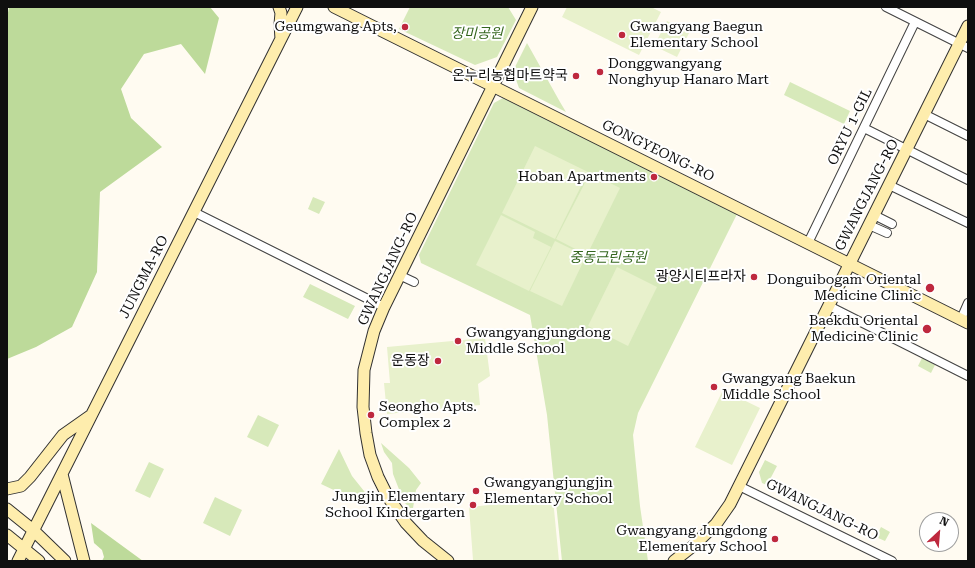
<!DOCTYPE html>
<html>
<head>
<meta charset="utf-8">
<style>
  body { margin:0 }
  #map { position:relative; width:975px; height:568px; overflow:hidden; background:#fffbf1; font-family:"Roboto Serif",serif }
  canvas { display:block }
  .frame { position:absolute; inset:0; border:8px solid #0f0f0f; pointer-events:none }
  .north { position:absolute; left:919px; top:512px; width:40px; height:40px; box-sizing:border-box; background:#fff; border:1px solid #9f9f9f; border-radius:50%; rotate:26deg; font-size:11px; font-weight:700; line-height:16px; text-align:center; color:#0f0f0f }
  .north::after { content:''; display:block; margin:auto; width:14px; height:18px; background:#be283e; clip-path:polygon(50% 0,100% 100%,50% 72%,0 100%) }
</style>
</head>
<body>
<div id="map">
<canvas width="975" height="568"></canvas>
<div class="frame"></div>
<div class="north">N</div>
</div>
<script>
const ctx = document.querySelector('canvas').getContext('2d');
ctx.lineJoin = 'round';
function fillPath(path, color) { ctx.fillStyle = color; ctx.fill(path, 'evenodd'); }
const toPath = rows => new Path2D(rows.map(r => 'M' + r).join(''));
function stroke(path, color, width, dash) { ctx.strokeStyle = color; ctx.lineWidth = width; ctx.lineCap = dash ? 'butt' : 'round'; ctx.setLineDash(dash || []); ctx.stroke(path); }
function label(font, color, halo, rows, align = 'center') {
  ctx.font = font + ' "Roboto Serif","Noto Sans KR",serif'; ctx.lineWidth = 4; ctx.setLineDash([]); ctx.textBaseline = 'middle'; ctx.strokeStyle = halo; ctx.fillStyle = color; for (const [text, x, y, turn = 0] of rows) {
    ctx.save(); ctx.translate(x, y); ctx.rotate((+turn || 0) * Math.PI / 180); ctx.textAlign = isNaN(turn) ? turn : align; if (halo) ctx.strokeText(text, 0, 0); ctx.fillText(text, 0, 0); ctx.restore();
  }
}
fillPath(toPath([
  [410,7,508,7,516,20,497,57,475,65,399,29],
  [527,43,560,102,566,112,519,88,513,71],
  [790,82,850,111,844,124,784,95],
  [503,98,737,214,638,413,633,435,640,506,648,561,562,561,547,415,530,315,421,263,419,255,494,103],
  [313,197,325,202,319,214,308,209],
  [310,284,355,306,348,319,303,297],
  [922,358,935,365,931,373,918,366],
  [258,415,279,425,268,447,247,437],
  [381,443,409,468,421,483,416,490,413,508,410,508,404,502,393,474,392,463,384,452],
  [339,449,352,476,368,496,359,502,321,484],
  [765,460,777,466,767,485,762,483,759,472],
  [149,462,164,469,150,498,135,491],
  [215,497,242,510,230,536,203,523],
  [881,527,890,532,885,541,876,537]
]), '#d7e9ba');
fillPath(toPath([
  [9,7,210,7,219,18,205,74,181,44,144,54,121,89,131,118,162,147,100,192,97,272,72,327,36,347,7,359,7,18],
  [91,523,143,561,102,561,104,557,102,550,94,543]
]), '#bdda9a');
fillPath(toPath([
  [567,7,651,7,661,12,639,55,562,17],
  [667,21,689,33,677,57,654,46],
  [535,146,588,172,555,239,502,213],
  [590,173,620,188,587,255,556,239],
  [501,215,535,232,533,238,551,247,529,291,476,265],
  [555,241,586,256,562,306,530,291],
  [617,267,657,287,628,346,588,326],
  [485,338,490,376,478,384,480,405,387,414,384,383,390,383,387,347],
  [723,390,760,408,732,465,695,447],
  [553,499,559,561,476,561,473,560,469,507]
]), '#e8f1cc');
const street = toPath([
  [886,7,968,48],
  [924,114,968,136],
  [864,128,968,180],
  [889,185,968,223],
  [194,212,384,307],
  [874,215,892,224],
  [869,225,887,233],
  [808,243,915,22],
  [399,275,414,282],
  [829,306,968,376],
  [961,319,968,303],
  [739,486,892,561]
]);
const secondary = toPath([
  [279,7,281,13,280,24,281,39],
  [334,7,968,323],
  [62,474,84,561],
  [7,489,21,486,30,477,63,435,90,416],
  [7,509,33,530,65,561],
  [7,535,39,561],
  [18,561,297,7],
  [448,561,423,541,406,523,388,497,378,477,370,455,366,433,363,407,364,370,374,331,384,307,532,7],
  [674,561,693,546,716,524,730,504,968,26]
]);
stroke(street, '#424242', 10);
stroke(secondary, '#313131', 13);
stroke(street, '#fff', 8);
stroke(secondary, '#feedad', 11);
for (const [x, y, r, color] of [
  [405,27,4,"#be283e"],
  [622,35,4,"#be283e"],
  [600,72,4,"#be283e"],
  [576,76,4,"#be283e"],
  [654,177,4,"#be283e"],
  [754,277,4,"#be283e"],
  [930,288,5,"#be283e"],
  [927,329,5,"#be283e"],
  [458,341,4,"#be283e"],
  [438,361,4,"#be283e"],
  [714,387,4,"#be283e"],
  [371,415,4,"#be283e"],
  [476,491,4,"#be283e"],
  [473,505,4,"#be283e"],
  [775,539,4,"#be283e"]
]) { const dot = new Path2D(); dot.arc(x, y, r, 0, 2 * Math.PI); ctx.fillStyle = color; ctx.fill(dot); stroke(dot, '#fff', 1.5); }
label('14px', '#0f0f0f', '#fff', [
  ["Geumgwang Apts,",397,27],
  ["Gwangyang Baegun",630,27,"left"],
  ["Elementary School",630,43,"left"],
  ["Donggwangyang",608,64,"left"],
  ["Nonghyup Hanaro Mart",608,80,"left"],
  ["온누리농협마트약국",568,76],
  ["Hoban Apartments",646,177],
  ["광양시티프라자",746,277],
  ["Donguibogam Oriental",921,280],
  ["Medicine Clinic",921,296],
  ["Baekdu Oriental",918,321],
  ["Medicine Clinic",918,337],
  ["Gwangyangjungdong",466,333,"left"],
  ["Middle School",466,349,"left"],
  ["운동장",430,361],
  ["Gwangyang Baekun",722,379,"left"],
  ["Middle School",722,395,"left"],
  ["Seongho Apts.",379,407,"left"],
  ["Complex 2",379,423,"left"],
  ["Gwangyangjungjin",484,483,"left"],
  ["Elementary School",484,499,"left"],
  ["Jungjin Elementary",465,497],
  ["School Kindergarten",465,513],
  ["Gwangyang Jungdong",767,531],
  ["Elementary School",767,547]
], 'right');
label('italic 14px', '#35671f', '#fff', [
  ["장미공원",477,34],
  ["중동근린공원",608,258]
]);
label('14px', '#0f0f0f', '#fff', [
  ["ORYU 1-GIL",850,127,-64],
  ["GONGYEONG-RO",658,151,26],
  ["GWANGJANG-RO",867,195,-63],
  ["GWANGJANG-RO",388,269,-65],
  ["JUNGMA-RO",144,277,-63],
  ["GWANGJANG-RO",822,510,26]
]);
</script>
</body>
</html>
